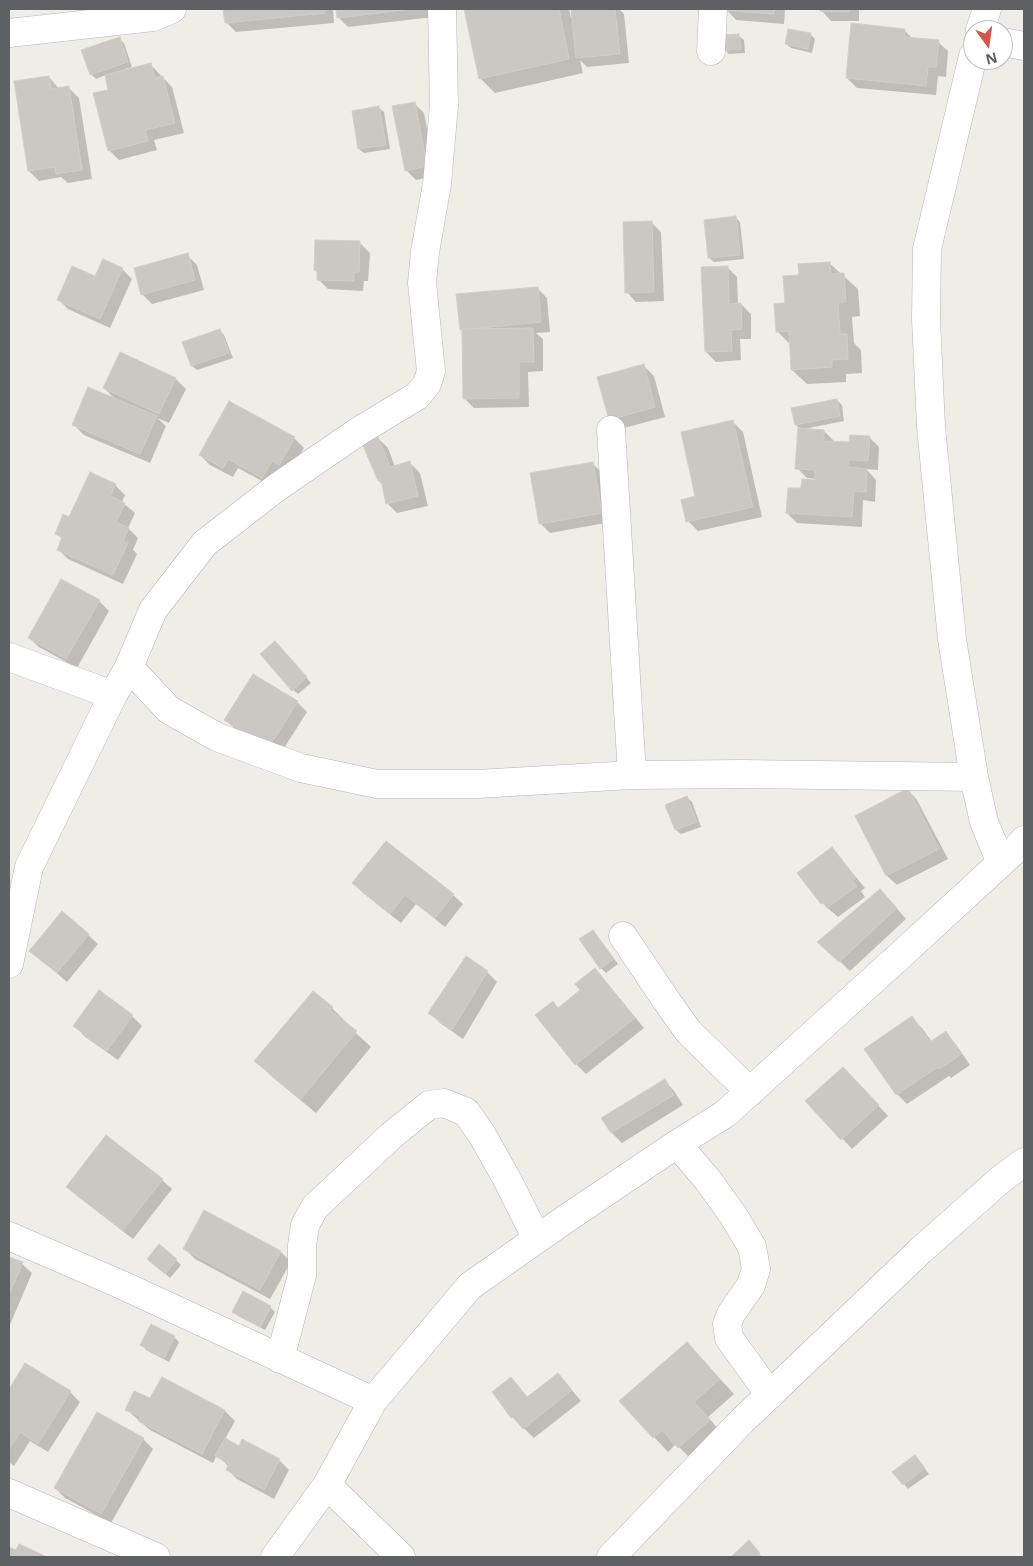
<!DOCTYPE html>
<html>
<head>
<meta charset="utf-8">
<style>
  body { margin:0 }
  #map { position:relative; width:1033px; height:1566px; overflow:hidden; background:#eeede6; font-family:"Noto Sans",sans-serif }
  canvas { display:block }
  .frame { position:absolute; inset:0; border:10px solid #5e6164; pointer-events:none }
  .north { position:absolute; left:963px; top:20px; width:50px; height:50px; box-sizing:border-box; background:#fff; border:1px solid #bfc0c1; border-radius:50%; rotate:166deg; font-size:14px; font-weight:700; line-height:20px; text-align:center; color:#5e6164 }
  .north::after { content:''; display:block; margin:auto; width:18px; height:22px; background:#d35647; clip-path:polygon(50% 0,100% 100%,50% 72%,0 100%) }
</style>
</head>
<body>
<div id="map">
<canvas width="1033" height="1566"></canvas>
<div class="frame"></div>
<div class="north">N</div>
</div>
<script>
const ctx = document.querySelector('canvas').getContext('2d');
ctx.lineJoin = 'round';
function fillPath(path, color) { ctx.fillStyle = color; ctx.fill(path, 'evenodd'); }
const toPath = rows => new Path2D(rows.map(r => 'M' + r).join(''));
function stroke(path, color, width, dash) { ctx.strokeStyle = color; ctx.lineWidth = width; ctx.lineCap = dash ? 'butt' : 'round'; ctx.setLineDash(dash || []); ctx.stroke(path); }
fillPath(toPath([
  [225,9,333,9,334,23,236,32,226,22],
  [337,9,431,9,433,17,348,27,338,17],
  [465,9,569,9,571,18,573,17,572,9,619,9,624,14,629,63,587,67,580,60,583,73,495,93,480,78],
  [726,9,785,9,784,24,736,20],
  [822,9,859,9,859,21,831,21,822,11],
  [904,30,913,39,938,42,948,51,946,77,938,76,936,95,857,88,847,78],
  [811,35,815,39,812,53,791,48,786,44],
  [739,36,744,40,745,53,729,54,724,49],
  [119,39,124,43,132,67,125,69,125,71,151,65,172,87,184,133,154,140,157,150,119,160,109,150,110,90,106,75,96,79,91,74],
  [49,77,59,89,69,88,79,98,92,179,68,183,61,177,39,181,29,171],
  [414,103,424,113,436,176,416,180,406,170],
  [379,108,384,112,390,149,364,153,359,149],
  [736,218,740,222,744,259,714,262,709,258],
  [651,222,661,232,664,301,636,302,627,292],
  [360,243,370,253,368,281,364,281,363,291,328,289,318,279,318,273,315,270],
  [187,255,197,265,204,290,152,304,142,294],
  [829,263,858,289,860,316,852,317,854,343,861,350,862,373,846,374,846,382,807,384,792,370,791,345,777,331,787,305,800,277],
  [727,267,737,277,738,305,741,304,751,314,751,339,740,339,741,360,716,362,706,352],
  [122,269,132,279,110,328,68,309,58,299,95,278],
  [537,288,547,298,550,332,536,333,543,339,543,371,528,372,529,407,474,408,464,398,463,332,461,329],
  [220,330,224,335,233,358,197,370,192,366,184,343],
  [121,353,176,379,186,389,169,423,157,418,166,426,150,463,84,435,74,425,116,400,104,388],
  [644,366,654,376,665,417,620,429,610,419],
  [837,400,842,405,844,421,804,429,824,431,834,441,834,443,850,444,869,437,879,447,878,470,866,469,876,480,875,502,863,500,862,527,797,523,787,513,803,490,816,482,816,479,807,478,797,468,801,430,796,425],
  [733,422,743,432,762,517,698,531,688,521,697,497],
  [294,438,304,448,289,474,273,487,238,468,233,477,210,465,200,455],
  [378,438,388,448,395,467,410,463,420,473,428,506,397,513,387,503,383,485,379,481],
  [592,463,602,473,611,522,550,533,540,523],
  [115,485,125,495,122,502,135,513,128,528,138,538,133,550,137,554,123,584,68,559,58,549,63,540,56,533],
  [99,601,109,611,77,668,39,647,29,638],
  [280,647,311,683,298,694,293,690],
  [297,702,307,712,279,756,236,730,226,720],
  [908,790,917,800,948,859,897,885,887,876,856,816],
  [687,798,692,802,701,827,681,834,676,830,667,806],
  [831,849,841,859,865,888,861,891,865,897,838,917,822,903],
  [353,883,453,895,463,904,445,927,416,904,401,923,363,893],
  [890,901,906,919,850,971,829,951],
  [593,931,618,964,606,973,601,968],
  [88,935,98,944,67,982,31,951],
  [595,969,604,979,644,1028,586,1074,576,1064,559,1009,582,991],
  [487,972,497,982,463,1039,440,1023,430,1013],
  [332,1008,346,1022,345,1023,371,1047,316,1113,270,1075,256,1061],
  [132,1016,142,1026,118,1060,84,1036,75,1026],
  [912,1018,922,1028,932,1042,945,1033,955,1043,970,1065,951,1078,949,1076,907,1104,897,1094],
  [853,1078,888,1116,852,1149,807,1101],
  [665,1081,674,1091,683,1105,622,1143,612,1133,603,1119],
  [162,1180,172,1189,133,1239,77,1196,68,1186],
  [205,1212,281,1252,291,1262,270,1299,195,1259,185,1249],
  [160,1245,181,1265,170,1278,153,1263],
  [9,1258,22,1264,32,1273,9,1327],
  [244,1293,270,1307,275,1312,265,1330,238,1316,234,1312],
  [152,1326,175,1338,179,1342,169,1362,146,1350,142,1345],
  [687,1343,734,1394,708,1417,724,1436,694,1462,676,1444,668,1452,654,1437],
  [26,1364,70,1392,80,1402,48,1452,30,1441,14,1466,9,1462,9,1392],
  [558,1374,581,1401,534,1438,512,1417,511,1378,528,1398],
  [163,1378,225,1411,235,1421,225,1439,239,1448,243,1441,279,1460,289,1470,274,1499,237,1479,227,1469,229,1467,217,1455,213,1463,150,1430,127,1410,151,1400],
  [143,1439,153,1449,111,1523,65,1498,55,1488],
  [919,1461,929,1474,908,1489,904,1484]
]), '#0003');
const building = toPath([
  [223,9,325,9,325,13,225,23,223,9],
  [336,9,412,9,337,18,336,9],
  [464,9,559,9,569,59,479,79,464,9],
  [571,9,615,9,620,54,576,58,571,9],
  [725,9,775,9,774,14,724,10,725,9],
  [820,9,849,9,849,12,820,11,820,9],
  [851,23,905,29,904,37,939,40,936,67,928,67,926,86,846,78,851,23],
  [788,29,811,33,808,49,785,44,788,29],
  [739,34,741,49,723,50,722,35,739,34],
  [120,37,128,62,90,75,81,50,120,37],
  [151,63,155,78,163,76,175,123,145,130,148,141,108,151,93,93,108,90,105,75,151,63],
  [49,76,51,89,69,86,82,170,56,174,55,167,28,171,14,81,49,76],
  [415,102,427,166,405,171,392,106,415,102],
  [379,106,386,145,358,149,352,111,379,106],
  [736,216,740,255,708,258,704,220,736,216],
  [652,221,654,292,625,293,623,222,652,221],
  [315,240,360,241,359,272,354,272,354,281,317,280,317,270,314,271,315,240],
  [188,253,195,280,141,295,134,268,188,253],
  [103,259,123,268,100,319,57,300,72,266,95,276,103,259],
  [830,262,831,274,844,273,846,302,838,302,840,334,847,334,848,359,832,360,832,367,791,370,789,331,776,332,774,304,785,303,783,276,799,275,798,264,830,262],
  [728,266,729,304,741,303,742,329,731,330,732,351,705,352,701,267,728,266],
  [538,287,541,322,460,330,456,294,538,287],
  [533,328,534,362,519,362,519,398,463,399,462,329,533,328],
  [220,329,229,353,191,366,182,342,220,329],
  [120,352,176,378,159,414,103,388,120,352],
  [644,364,655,407,609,420,597,377,644,364],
  [88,387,157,416,140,454,72,425,88,387],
  [837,399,840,416,795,425,791,408,837,399],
  [229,401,295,437,279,465,272,461,262,478,228,459,223,468,199,455,229,401],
  [733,420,753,507,686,522,681,500,695,496,681,432,733,420],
  [798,428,824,430,824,441,849,442,850,435,870,436,868,461,848,460,848,467,867,469,866,492,854,491,852,517,786,513,788,488,801,488,802,479,815,480,815,470,795,469,798,428],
  [378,437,390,467,410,461,418,496,386,504,381,480,378,481,362,443,378,437],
  [593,462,602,513,539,524,530,473,593,462],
  [90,472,116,484,110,496,125,503,116,522,129,528,123,541,128,543,113,575,57,550,62,537,55,534,63,514,69,517,90,472],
  [61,579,100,600,66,659,28,638,61,579],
  [275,641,307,677,292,691,260,654,275,641],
  [253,674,298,701,269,747,224,720,253,674],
  [908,788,939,849,886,876,855,816,908,788],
  [687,796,697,822,675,830,665,805,687,796],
  [386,841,454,894,435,918,405,895,390,914,352,883,386,841],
  [832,847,856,878,852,881,857,886,827,908,823,902,821,904,797,873,832,847],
  [880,889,897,908,839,962,817,942,880,889],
  [62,911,89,934,57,973,29,951,62,911],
  [593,930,614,959,600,969,579,939,593,930],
  [466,956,488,971,452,1030,428,1013,466,956],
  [595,968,635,1018,575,1065,535,1015,553,1001,558,1008,580,990,575,984,595,968],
  [99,990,133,1015,107,1051,73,1026,99,990],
  [313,991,333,1007,330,1010,357,1031,301,1099,254,1061,313,991],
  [912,1016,930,1042,946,1031,961,1054,940,1069,938,1067,896,1095,864,1049,912,1016],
  [843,1067,879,1105,841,1140,805,1101,843,1067],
  [665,1079,674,1095,611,1133,601,1118,665,1079],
  [106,1135,163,1179,123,1230,66,1187,106,1135],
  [204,1210,281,1251,260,1290,183,1249,204,1210],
  [159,1244,177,1259,165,1274,147,1259,159,1244],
  [9,1257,23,1262,9,1295,9,1257],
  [243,1291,271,1306,260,1327,232,1312,243,1291],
  [151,1324,175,1336,164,1358,140,1345,151,1324],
  [687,1342,720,1379,694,1402,710,1420,678,1448,662,1430,653,1438,619,1401,687,1342],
  [25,1363,71,1391,38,1444,20,1432,9,1450,9,1389,25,1363],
  [558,1373,572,1390,523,1429,513,1417,511,1418,492,1392,511,1377,527,1397,558,1373],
  [162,1377,225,1410,202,1454,138,1421,141,1417,125,1410,134,1391,150,1398,162,1377],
  [97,1412,144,1438,101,1514,54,1488,97,1412],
  [225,1438,239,1446,242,1439,280,1459,264,1490,226,1470,229,1464,215,1456,225,1438],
  [915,1455,925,1468,903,1485,892,1472,915,1455],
  [749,1540,760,1553,759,1554,762,1557,731,1557,749,1540],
  [19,1544,45,1556,44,1557,9,1557,9,1547,16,1550,19,1544]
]);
fillPath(building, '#cac8c2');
stroke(building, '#d2cec5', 1);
const street = toPath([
  [980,30,987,9],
  [9,33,153,17,172,9],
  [1003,42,1024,46],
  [711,51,713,9],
  [973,56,927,249,926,319,931,427,952,639,974,777,984,822,1001,863],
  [611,430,632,775],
  [9,657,113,695],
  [129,667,169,710,217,737,301,768,377,784,477,784,632,775,742,774,974,777],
  [623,936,666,1000,688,1031,750,1092],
  [9,964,29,867,113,695,129,667,153,610,205,543,276,488,359,431,417,396,427,384,431,371,422,283,425,252,437,184,444,105,442,9],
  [677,1144,707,1179,733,1215,752,1247,756,1269,751,1285,731,1314,727,1324,729,1338,770,1395],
  [9,1236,122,1285,373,1401],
  [280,1359,302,1275,302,1246,305,1225,315,1207,392,1135,429,1105,444,1103,466,1112,481,1133,508,1181,537,1239],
  [327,1485,401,1557],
  [9,1493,156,1557],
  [275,1557,327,1485,373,1401,470,1286,570,1216,677,1144,725,1114,904,952,1017,848,1024,840],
  [611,1557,742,1421,920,1251,1000,1180,1024,1162]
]);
stroke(street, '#b3b6b9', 29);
stroke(street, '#fff', 28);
</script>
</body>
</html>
